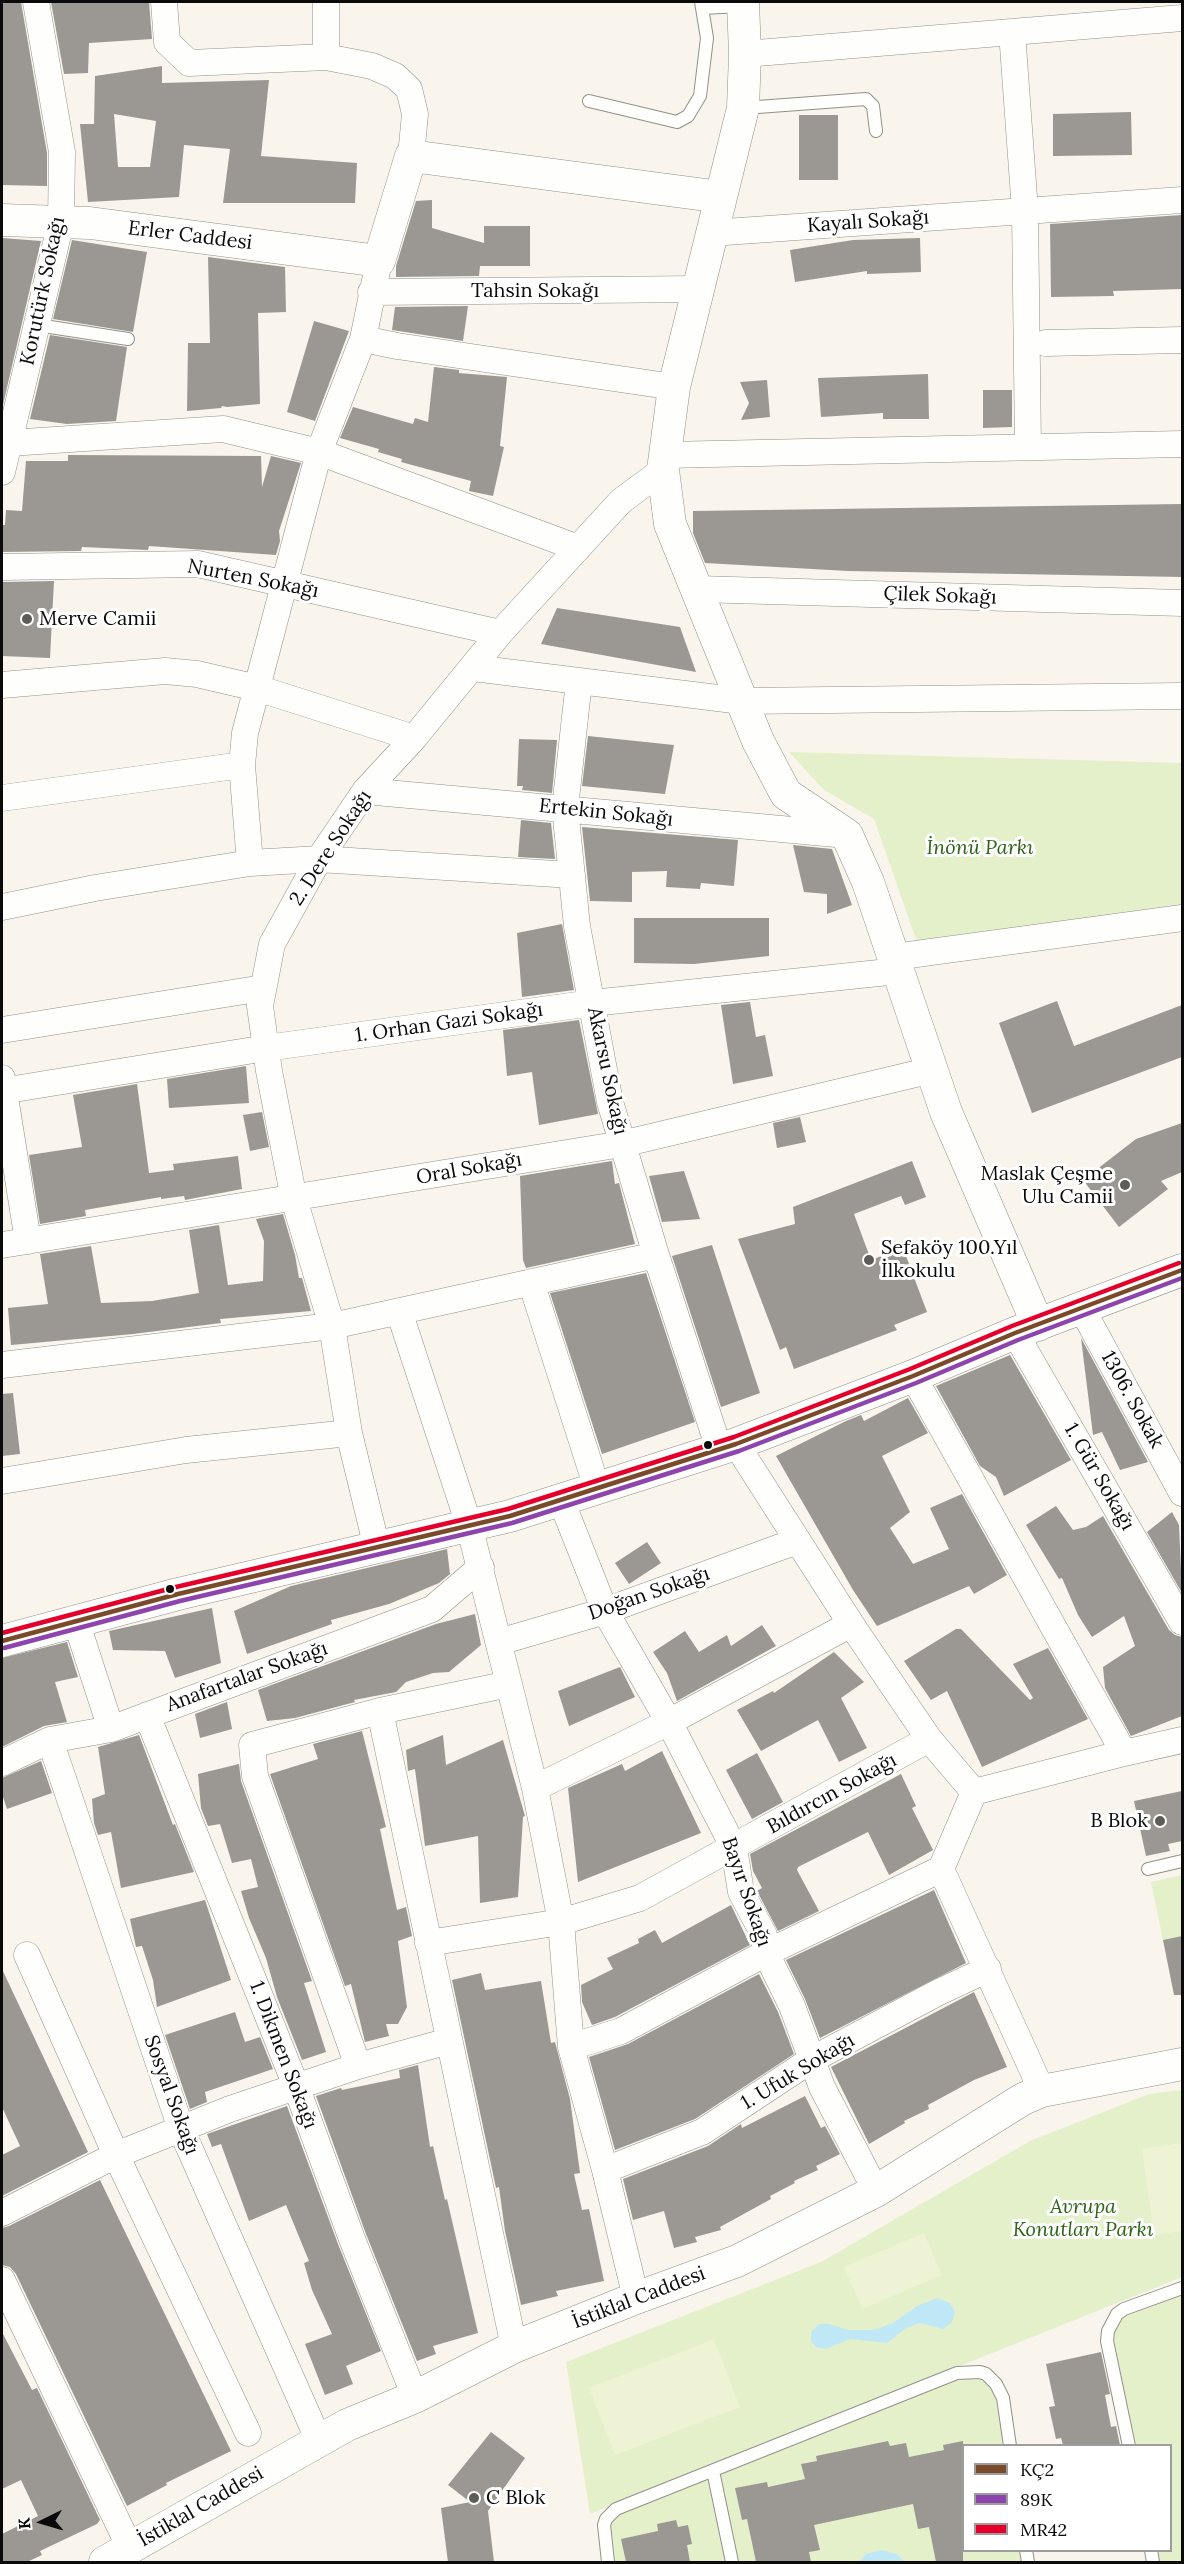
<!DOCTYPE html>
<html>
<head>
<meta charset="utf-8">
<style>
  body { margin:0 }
  #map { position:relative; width:1184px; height:2564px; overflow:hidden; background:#f9f5ec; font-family:Lora,serif }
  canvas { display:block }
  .frame { position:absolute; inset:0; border:3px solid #0a0a0a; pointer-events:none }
  .legend { position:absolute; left:962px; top:2444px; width:210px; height:108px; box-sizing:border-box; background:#fff; border:2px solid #9d9d9d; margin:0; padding:8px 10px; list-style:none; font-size:18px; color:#0a0a0a }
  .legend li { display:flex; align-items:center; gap:12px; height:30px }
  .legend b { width:30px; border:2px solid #9d9d9d }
  .north { position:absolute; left:12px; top:2492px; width:60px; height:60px; -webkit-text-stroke:4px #fff; paint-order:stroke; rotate:265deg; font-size:16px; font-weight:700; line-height:24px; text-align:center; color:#0a0a0a }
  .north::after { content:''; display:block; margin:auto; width:21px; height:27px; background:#0a0a0a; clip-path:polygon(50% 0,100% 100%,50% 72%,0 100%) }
</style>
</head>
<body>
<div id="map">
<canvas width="1184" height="2564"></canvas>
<div class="frame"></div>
<ul class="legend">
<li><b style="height:8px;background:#7a4b2a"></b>KÇ2</li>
<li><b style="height:8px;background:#8e44ad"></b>89K</li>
<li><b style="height:8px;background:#e4002b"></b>MR42</li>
</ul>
<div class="north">K</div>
</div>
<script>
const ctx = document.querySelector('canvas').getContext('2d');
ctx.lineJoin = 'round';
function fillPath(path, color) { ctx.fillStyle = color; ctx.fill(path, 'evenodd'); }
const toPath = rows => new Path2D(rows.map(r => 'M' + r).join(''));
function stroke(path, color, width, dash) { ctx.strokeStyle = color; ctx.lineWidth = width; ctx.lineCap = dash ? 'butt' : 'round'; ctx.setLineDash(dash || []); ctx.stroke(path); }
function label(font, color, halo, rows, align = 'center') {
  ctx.font = font + ' Lora,serif'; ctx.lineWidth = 6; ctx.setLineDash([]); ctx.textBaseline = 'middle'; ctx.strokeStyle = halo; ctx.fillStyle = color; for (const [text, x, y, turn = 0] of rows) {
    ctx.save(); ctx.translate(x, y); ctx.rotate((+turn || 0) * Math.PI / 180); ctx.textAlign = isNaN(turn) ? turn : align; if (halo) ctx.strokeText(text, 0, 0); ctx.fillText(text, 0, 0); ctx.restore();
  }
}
fillPath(toPath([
  [789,752,1182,763,1182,912,919,948,874,819,824,790],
  [1182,1875,1182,1936,1163,1940,1151,1882],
  [1182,2090,1182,2277,590,2514,566,2362,821,2262,1030,2141,1149,2094],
  [1182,2294,1182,2562,1160,2562,1157,2551,1170,2550,1170,2446,1135,2445,1113,2341,1114,2332,1121,2318,1127,2314],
  [978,2377,984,2379,995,2393,1004,2445,964,2446,964,2550,1020,2551,1022,2562,737,2562,719,2475,959,2379],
  [709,2478,727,2562,614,2562,609,2531,612,2521,619,2515]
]), '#e4f0ca');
fillPath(toPath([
  [1182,2143,1182,2231,1154,2235,1142,2149],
  [924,2233,942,2275,862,2309,844,2267],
  [714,2339,740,2407,615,2455,589,2388]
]), '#edf3d4');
fillPath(toPath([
  [937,2298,950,2303,955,2312,952,2322,943,2329,920,2323,906,2328,887,2343,850,2339,826,2349,816,2347,811,2341,811,2332,820,2324,829,2324,848,2330,874,2330,893,2323,917,2306],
  [881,2550,897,2554,905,2562,859,2562,866,2554]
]), '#c0e7f6');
fillPath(toPath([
  [2,2,21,2,47,153,47,186,2,185],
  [51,2,149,2,152,39,89,43,88,73,64,74],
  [162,66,162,83,269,80,261,156,357,163,355,203,223,203,230,149,184,145,179,197,88,202,80,124,94,124,95,76],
  [114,114,156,121,150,167,118,167],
  [1131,112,1132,155,1053,156,1053,114],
  [799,115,838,115,838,180,799,180],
  [432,200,432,228,484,243,484,226,530,226,530,266,480,266,479,276,396,277,396,266,416,201],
  [1182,215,1182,289,1113,291,1114,296,1051,297,1050,224],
  [2,238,41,241,2,409],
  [920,238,921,272,867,274,867,271,795,282,790,250,853,240],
  [72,240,147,252,133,332,53,319],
  [208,257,285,267,286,312,258,313,260,404,227,407,222,406,221,408,187,411,188,343,210,343],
  [468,306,463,341,392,330,395,307],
  [314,321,349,331,315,421,287,412],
  [50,335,127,347,116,421,67,424,30,419],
  [434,367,459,370,459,373,507,377,500,446,504,447,493,496,469,491,471,481,401,462,402,459,378,452,379,449,340,438,353,407,413,424,415,418,428,422],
  [928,374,929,419,883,419,883,413,821,417,818,378],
  [767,380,770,417,741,420,749,403,740,382],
  [983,390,1012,390,1012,427,983,428],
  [68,455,261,456,262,487,271,456,301,463,279,531,280,541,276,555,149,546,148,550,82,547,81,551,2,552,2,525,5,525,6,510,22,511,26,461,68,461],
  [1182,504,1182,577,848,571,705,563,693,533,693,511],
  [54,581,50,658,2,656,2,582],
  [557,608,680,627,696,672,541,644],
  [588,736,674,745,665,794,582,786],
  [519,739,557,740,552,793,522,790,523,786,517,786],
  [521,820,551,823,555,859,518,857],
  [582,827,738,840,734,886,701,883,700,889,666,887,667,871,632,872,632,902,590,901],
  [793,845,832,849,852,905,827,914,827,894,804,892],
  [634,918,769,918,769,956,694,964,634,963],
  [562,924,574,990,522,997,517,933],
  [1057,1001,1074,1046,1182,1005,1182,1057,1032,1113,999,1023],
  [750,1002,756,1037,765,1035,773,1076,733,1084,721,1005],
  [579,1020,598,1114,539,1125,532,1072,507,1076,503,1030],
  [246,1066,249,1103,169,1108,167,1079],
  [137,1084,149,1173,174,1170,173,1164,238,1156,242,1189,185,1200,184,1196,161,1199,161,1197,85,1210,86,1216,40,1224,29,1155,82,1147,73,1095],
  [262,1112,269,1147,250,1151,243,1115],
  [800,1117,806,1142,777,1148,773,1123],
  [1182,1123,1182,1172,1161,1181,1168,1189,1119,1227,1083,1180,1136,1139],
  [612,1161,615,1184,619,1183,635,1244,526,1268,523,1260,520,1176],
  [912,1161,926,1197,905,1205,901,1196,854,1214,871,1260,903,1248,927,1312,894,1325,897,1330,794,1369,786,1347,780,1350,738,1239,795,1224,793,1207],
  [684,1171,700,1219,662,1222,649,1176],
  [283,1214,295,1255,299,1278,302,1278,311,1311,220,1319,221,1323,133,1334,11,1345,8,1308,48,1304,40,1254,91,1246,101,1303,152,1301,199,1293,189,1230,219,1225,228,1285,263,1281,264,1241,256,1219],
  [712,1245,760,1393,721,1407,672,1256],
  [646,1273,695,1422,602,1454,550,1293],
  [1081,1338,1148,1462,1120,1470,1102,1432,1093,1435],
  [1010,1355,1071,1460,1004,1496,996,1477,980,1466,936,1386],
  [13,1393,20,1454,2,1456,2,1394],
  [908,1398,928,1433,882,1456,910,1512,890,1528,913,1564,949,1549,930,1508,962,1494,1007,1575,974,1594,969,1586,877,1626,853,1590,776,1456,846,1421,861,1415,864,1421],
  [1056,1506,1073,1530,1086,1527,1103,1516,1169,1630,1175,1635,1182,1637,1182,1716,1131,1736,1105,1688,1103,1667,1135,1646,1124,1616,1092,1637,1078,1615,1062,1578,1059,1579,1026,1525],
  [1172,1512,1179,1525,1182,1593,1147,1532],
  [647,1542,661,1563,629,1584,615,1563],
  [447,1549,450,1574,439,1583,389,1604,331,1620,332,1624,247,1654,234,1611,291,1586],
  [212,1608,221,1663,175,1678,165,1651,113,1650,109,1631],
  [475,1614,481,1645,449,1672,433,1673,406,1682,396,1692,354,1700,355,1702,295,1718,267,1721,258,1690,436,1624],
  [762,1625,776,1646,677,1701,667,1673,653,1652,685,1631,699,1652,727,1635,731,1646],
  [956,1629,961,1629,1030,1700,1033,1698,1013,1664,1048,1648,1088,1719,982,1767,947,1691,931,1700,904,1661],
  [67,1642,78,1677,55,1682,67,1722,44,1726,2,1747,2,1658],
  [834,1652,864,1682,841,1698,867,1748,839,1762,818,1720,761,1751,737,1710,773,1691,774,1693],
  [620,1667,635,1697,569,1726,558,1691],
  [227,1702,232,1729,200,1738,195,1714],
  [362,1731,386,1827,380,1829,397,1910,406,1907,412,1936,398,1941,407,2007,398,2024,386,2024,389,2036,365,2042,351,1984,345,1986,270,1774,318,1759,313,1744],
  [139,1735,173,1825,175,1824,194,1872,121,1888,111,1832,98,1835,94,1823,92,1799,105,1794,98,1747],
  [443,1735,446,1765,503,1740,525,1816,523,1817,518,1897,480,1903,478,1836,425,1846,415,1769,408,1771,406,1750],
  [662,1751,701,1833,578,1882,568,1788,622,1764,625,1771],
  [757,1753,783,1802,752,1819,726,1770],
  [41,1761,52,1793,7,1809,2,1794,2,1778],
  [239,1764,241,1781,312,1981,304,1983,326,2052,302,2060,277,1997,266,1958,249,1918,241,1891,258,1887,251,1859,232,1863,220,1824,208,1826,201,1808,198,1774],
  [901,1774,916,1806,912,1808,933,1850,889,1875,868,1832,798,1867,797,1870,819,1911,778,1931,757,1891,762,1888,753,1871,750,1854],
  [1182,1791,1182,1841,1168,1844,1170,1851,1146,1856,1134,1801],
  [934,1890,966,1963,820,2038,805,1999,786,1960],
  [205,1900,231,1980,157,2007,153,1980,142,1946,136,1947,130,1919],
  [731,1905,750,1945,615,2017,592,2025,582,2002,581,1985,613,1969,607,1958,639,1943,638,1939,655,1930,662,1943],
  [1182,1936,1182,1995,1174,1995,1163,1940],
  [2,1969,88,2152,2,2196,2,2155,20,2146,2,2107],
  [481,1973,485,1990,541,1981,551,2043,555,2042,570,2099,580,2173,574,2174,582,2210,589,2209,604,2281,556,2291,558,2296,521,2305,505,2231,499,2187,496,2188,452,1980],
  [759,1974,778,2012,794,2054,695,2119,615,2150,589,2057,628,2044],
  [974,1992,1007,2067,974,2080,928,2105,929,2109,904,2121,905,2123,869,2144,831,2067],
  [235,2012,245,2042,260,2037,273,2069,205,2092,207,2102,190,2109,165,2035],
  [418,2065,430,2147,433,2146,445,2200,447,2199,478,2333,433,2346,436,2354,417,2361,366,2234,316,2096,341,2088,342,2090,400,2078,399,2070],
  [805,2096,821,2128,825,2126,840,2154,816,2166,818,2170,794,2181,795,2183,770,2196,771,2199,720,2227,721,2230,695,2237,697,2242,674,2248,664,2211,633,2220,623,2179,708,2146,741,2124,742,2128],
  [287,2106,338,2244,381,2351,346,2366,353,2384,325,2395,305,2344,332,2334,312,2290,304,2263,309,2261,286,2205,249,2221,221,2144,212,2147,207,2134],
  [100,2180,231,2451,166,2483,167,2485,127,2506,16,2274,10,2267,2,2265,2,2228,9,2226],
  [2,2332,32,2390,37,2388,100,2520,97,2524,40,2551,42,2555,27,2562,2,2562,2,2534,38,2516,21,2480,2,2489],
  [1101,2352,1110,2394,1105,2395,1111,2427,1116,2426,1120,2445,1063,2445,1061,2438,1056,2439,1049,2407,1055,2406,1046,2364],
  [491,2432,525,2458,488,2511,494,2562,448,2562,441,2508,470,2502,448,2485],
  [888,2441,890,2446,906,2443,909,2457,944,2450,943,2445,963,2441,963,2562,936,2562,929,2527,918,2529,913,2504,814,2525,820,2550,809,2552,811,2562,756,2562,747,2519,742,2520,735,2488,767,2482,768,2487,805,2479,801,2464,817,2461,816,2456],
  [676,2520,678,2527,688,2525,692,2544,687,2545,690,2562,626,2562,621,2539,658,2531,657,2524]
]), '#9b9893');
const service = toPath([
  [702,8,742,6],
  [589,101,677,122,688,116,700,96,707,38,701,2],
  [744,108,866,99,873,106,876,131],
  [37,325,128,339],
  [1148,1869,1182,1861],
  [1129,2446,1107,2341,1108,2331,1117,2314,1124,2309,1182,2288],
  [713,2471,732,2562],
  [1026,2550,1028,2562],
  [1151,2550,1153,2562],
  [608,2562,604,2525,606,2519,616,2509,957,2373,980,2372,986,2374,996,2384,1003,2398,1010,2446]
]);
const minor = toPath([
  [164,2,167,42,189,63,326,57,372,66,395,76,409,89,415,114,411,156],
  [326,2,326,57],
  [1012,32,1025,211,1028,447],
  [745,54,1182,18],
  [711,233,1182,200],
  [371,292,699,289],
  [363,339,397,346,674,387],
  [1046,343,1182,340],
  [9,443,223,429,319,452,578,548],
  [665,455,1182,444],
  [2,472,61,222,62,152,36,2],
  [2,567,198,564,500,633],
  [697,589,1182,603],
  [473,668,742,701,1182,696],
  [579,681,565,808,577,926,610,1102,656,1255,719,1449],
  [2,685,165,671,197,674,257,688,414,738],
  [365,791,847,835],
  [2,798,242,765],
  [250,863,242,765,245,733,319,452,363,339,379,261],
  [2,907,95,888,250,863,319,859,572,875],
  [894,957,1182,918],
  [2,1030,263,988],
  [2,1078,28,1241],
  [2,1091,266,1048,592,1003,898,971],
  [2,1245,622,1144,932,1070],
  [531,1282,597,1488],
  [1081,1307,1182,1493],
  [399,1311,469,1525,535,1788,561,1922,571,2047,605,2170,636,2298],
  [1015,1333,1182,1622],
  [2,1365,332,1326,656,1255],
  [913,1376,1124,1753,974,1792],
  [736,1444,851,1624,929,1739,974,1792,941,1869,1042,2091],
  [2,1481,186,1450,349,1433],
  [561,1500,605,1611,669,1722,734,1848,741,1892,764,1935,766,1953,792,2006,822,2087,876,2191],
  [377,1548,349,1433,332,1326,294,1199,269,1071,260,1006,272,944,319,859,365,791,414,738,500,633,621,501,663,470],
  [76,1621,111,1729],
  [499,1642,605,1611,797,1541],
  [380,1711,514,2347],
  [147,1715,296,2086,352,2239,415,2397],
  [50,1740,181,2129,319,2441],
  [1124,1753,1182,1740],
  [2,1763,50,1740,111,1729,432,1609,481,1567],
  [535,1788,669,1722,851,1624],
  [428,1943,561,1922,640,1898,929,1739],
  [27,1955,116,2155,248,2433],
  [571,2047,621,2031,766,1953,941,1869],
  [358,2066,255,1776,252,1745,380,1711,509,1684],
  [605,2170,702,2132,811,2060,937,1993,988,1969],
  [2,2213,116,2155,230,2109,358,2066,449,2041],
  [2,2280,130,2548]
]);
const tertiary = toPath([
  [743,2,745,54,743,108,674,387,663,470,670,524,758,741,786,794,847,835,868,882,946,1112,1038,1325],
  [2,220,90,223,379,261,411,156,721,197],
  [2,1641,178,1594,510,1516,736,1444,913,1376,1015,1333,1182,1270],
  [105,2562,347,2425,415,2397,514,2347,636,2298,737,2261,876,2191,1023,2099,1042,2091,1182,2064]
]);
stroke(service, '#92908c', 14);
stroke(minor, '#92908c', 27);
stroke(tertiary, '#92908c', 33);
stroke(service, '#fefefc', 12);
stroke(minor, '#fefefc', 26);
stroke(tertiary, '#fefefc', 32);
stroke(toPath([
  [2,1641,178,1594,510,1516,736,1444,913,1376,1015,1333,1182,1270]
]), '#7a4b2a', 4.5);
stroke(toPath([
  [4,1648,180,1601,512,1523,739,1451,916,1383,1018,1340,1182,1278]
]), '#8e44ad', 4.5);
stroke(toPath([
  [2,1633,176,1587,508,1509,734,1437,910,1369,1012,1326,1179,1263]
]), '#e4002b', 4.5);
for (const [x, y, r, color] of [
  [27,619,6,"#5e5c59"],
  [1125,1185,6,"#5e5c59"],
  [869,1260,6,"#5e5c59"],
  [708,1445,5,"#0a0a0a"],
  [170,1589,5,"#0a0a0a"],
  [1160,1821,6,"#5e5c59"],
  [474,2498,6,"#5e5c59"]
]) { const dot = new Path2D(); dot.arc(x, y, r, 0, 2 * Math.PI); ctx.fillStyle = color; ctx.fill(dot); stroke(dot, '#fff', 2); }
label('20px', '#0a0a0a', '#fff', [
  ["Kayalı Sokağı",868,222,-4],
  ["Erler Caddesi",190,236,7],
  ["Korutürk Sokağı",43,291,-78],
  ["Tahsin Sokağı",535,291],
  ["Nurten Sokağı",253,579,11],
  ["Çilek Sokağı",940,596,2],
  ["Ertekin Sokağı",606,813,6],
  ["2. Dere Sokağı",331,848,-57],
  ["1. Orhan Gazi Sokağı",449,1023,-8],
  ["Akarsu Sokağı",607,1071,78],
  ["Oral Sokağı",469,1169,-10],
  ["1306. Sokak",1132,1400,61],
  ["1. Gür Sokağı",1099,1477,60],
  ["Doğan Sokağı",649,1594,-19],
  ["Anafartalar Sokağı",247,1677,-20],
  ["Bıldırcın Sokağı",832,1794,-29],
  ["Bayır Sokağı",746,1892,71],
  ["1. Dikmen Sokağı",283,2055,69],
  ["1. Ufuk Sokağı",798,2072,-31],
  ["Sosyal Sokağı",171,2095,70],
  ["İstiklal Caddesi",639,2298,-21],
  ["İstiklal Caddesi",201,2507,-30]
]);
label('20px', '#0a0a0a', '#fff', [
  ["Merve Camii",39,619],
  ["Maslak Çeşme",1113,1174,"right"],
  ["Ulu Camii",1113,1197,"right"],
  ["Sefaköy 100.Yıl",881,1248],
  ["İlkokulu",881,1271],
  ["B Blok",1148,1821,"right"],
  ["C Blok",486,2498]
], 'left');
label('italic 20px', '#2d6417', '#fff', [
  ["İnönü Parkı",980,848],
  ["Avrupa",1083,2207],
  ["Konutları Parkı",1083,2230]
]);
</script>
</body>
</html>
